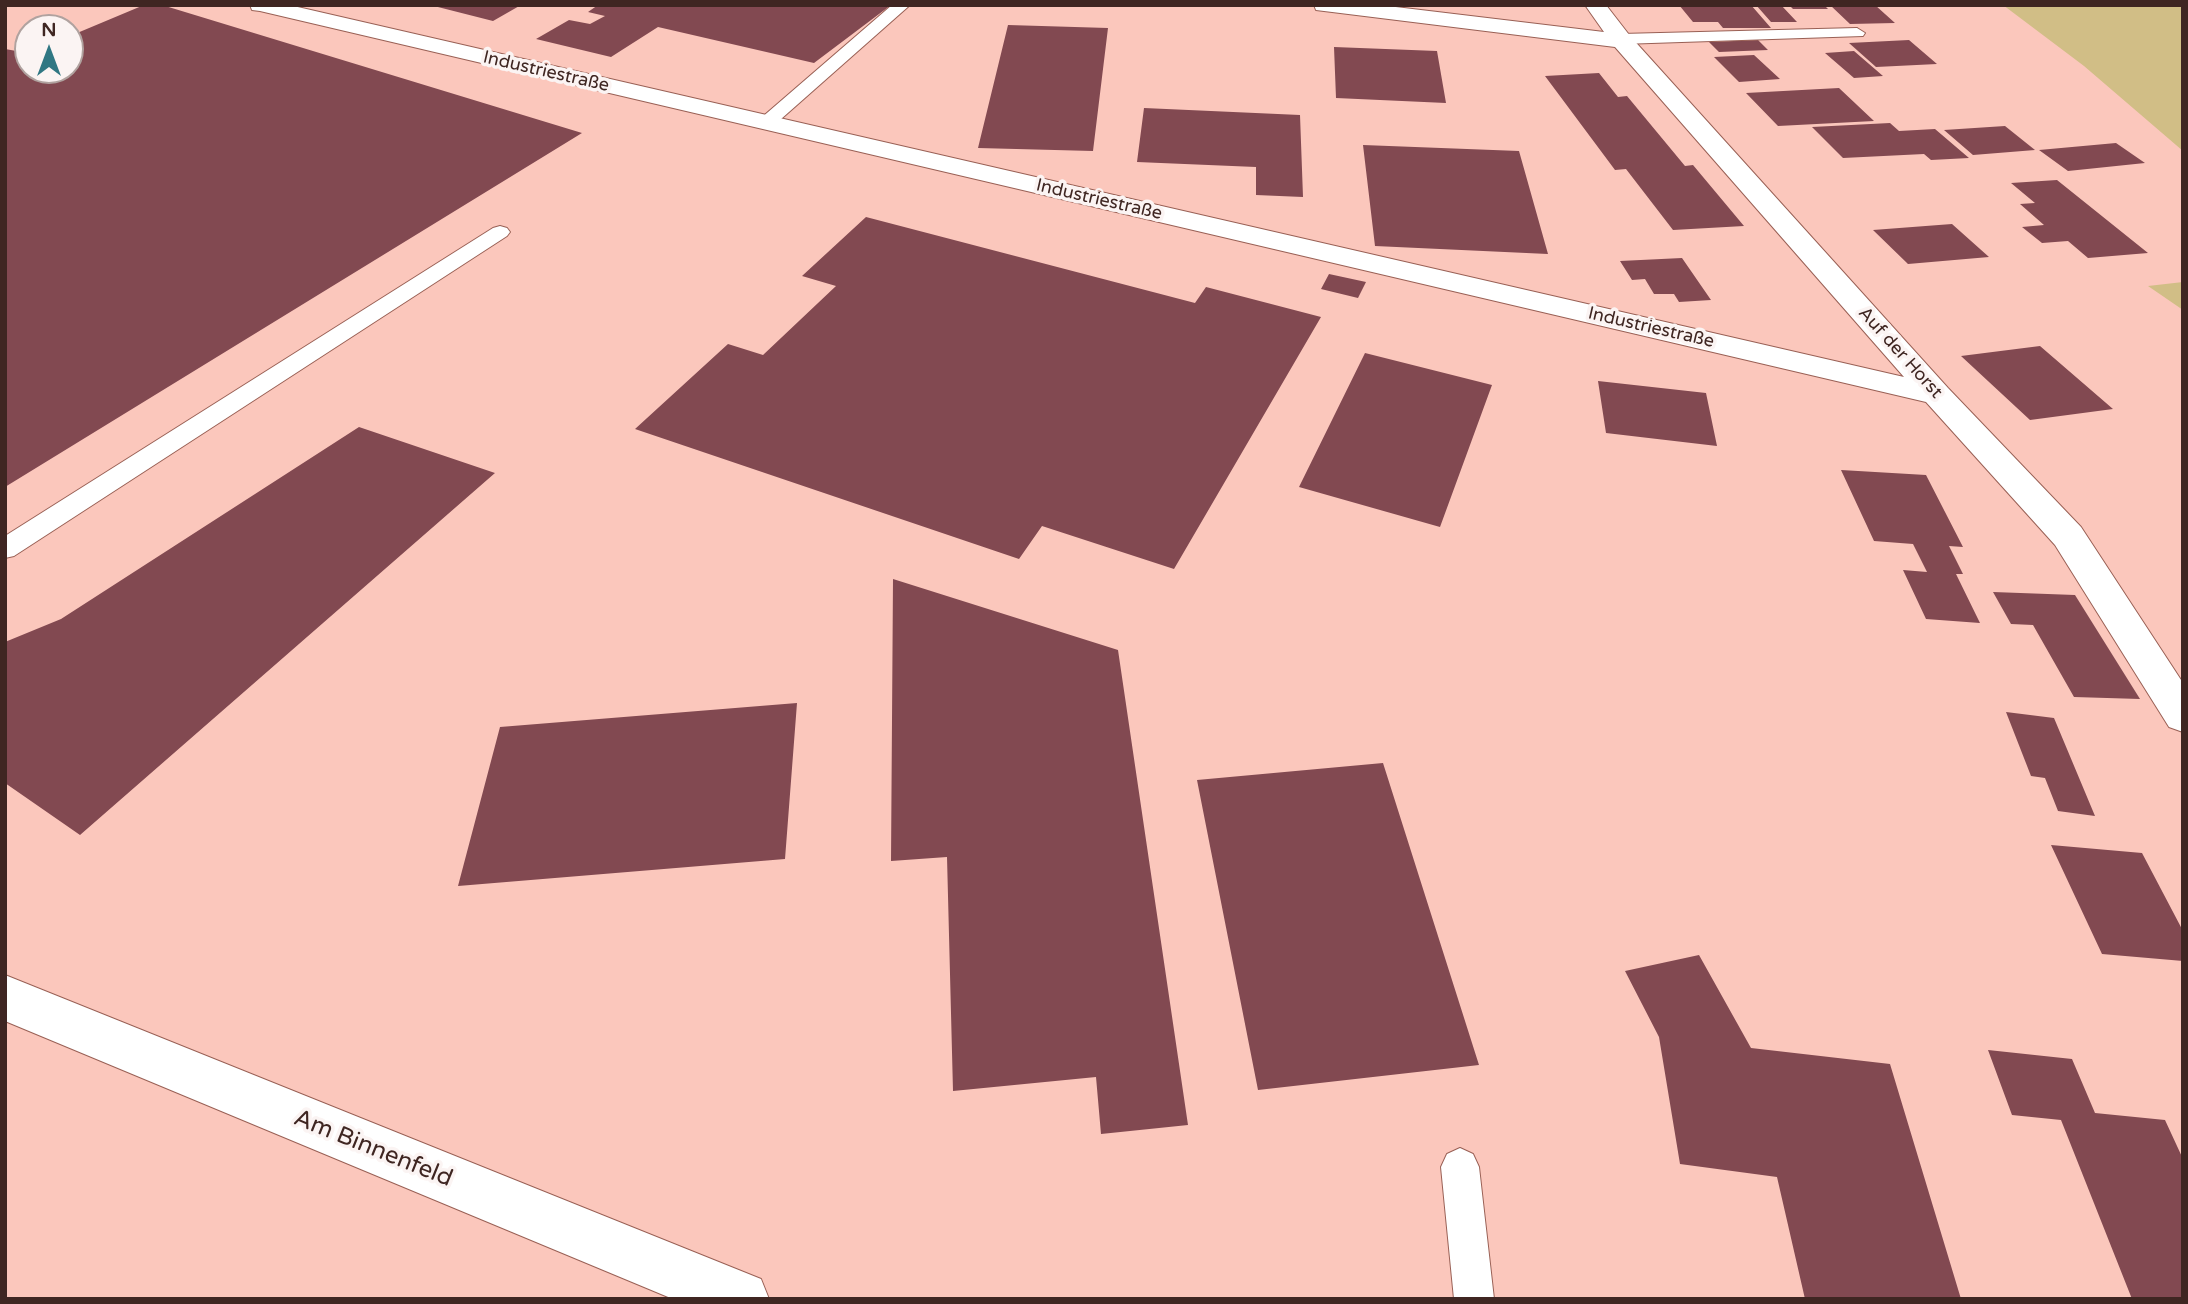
<!DOCTYPE html>
<html>
<head>
<meta charset="utf-8">
<style>
  body { margin:0 }
  #map { position:relative; width:2188px; height:1304px; overflow:hidden; background:#fbc7bc; font-family:"Varela Round",sans-serif }
  canvas { display:block }
  .frame { position:absolute; inset:0; border:7px solid #3f2622; pointer-events:none }
  .north { position:absolute; left:14px; top:14px; width:70px; height:70px; box-sizing:border-box; background:#fbf4f3; border:2px solid #b0a29f; border-radius:50%; rotate:0deg; font-size:19px; font-weight:700; line-height:28px; text-align:center; color:#3f2622 }
  .north::after { content:''; display:block; margin:auto; width:24px; height:32px; background:#307783; clip-path:polygon(50% 0,100% 100%,50% 72%,0 100%) }
</style>
</head>
<body>
<div id="map">
<canvas width="2188" height="1304"></canvas>
<div class="frame"></div>
<div class="north">N</div>
</div>
<script>
const ctx = document.querySelector('canvas').getContext('2d');
ctx.lineJoin = 'round';
function fillPath(path, color) { ctx.fillStyle = color; ctx.fill(path, 'evenodd'); }
const toPath = rows => new Path2D(rows.map(r => 'M' + r).join(''));
function stroke(path, color, width, dash) { ctx.strokeStyle = color; ctx.lineWidth = width; ctx.lineCap = dash ? 'butt' : 'round'; ctx.setLineDash(dash || []); ctx.stroke(path); }
function label(font, color, halo, rows, align = 'center') {
  ctx.font = font + ' "Varela Round",sans-serif'; ctx.lineWidth = 7; ctx.setLineDash([]); ctx.textBaseline = 'middle'; ctx.strokeStyle = halo; ctx.fillStyle = color; for (const [text, x, y, turn = 0] of rows) {
    ctx.save(); ctx.translate(x, y); ctx.rotate((+turn || 0) * Math.PI / 180); ctx.textAlign = isNaN(turn) ? turn : align; if (halo) ctx.strokeText(text, 0, 0); ctx.fillText(text, 0, 0); ctx.restore();
  }
}
fillPath(toPath([
  [2003,5,2183,5,2183,151,2084,66],
  [2183,282,2183,310,2148,286]
]), '#d1be86');
fillPath(toPath([
  [144,5,162,5,582,133,5,487,5,49,28,53,28,70,70,70,70,36],
  [430,5,521,5,493,21],
  [598,5,891,5,814,63,658,27,611,57,536,39,569,20,590,24,605,16,588,12],
  [1679,5,1751,5,1771,28,1723,28,1718,22,1693,22],
  [1756,5,1781,5,1797,22,1771,22],
  [1789,5,1824,5,1828,9,1793,9],
  [1830,5,1875,5,1895,23,1850,24],
  [1008,25,1108,28,1093,151,978,148],
  [1758,40,1768,50,1719,52,1709,42],
  [1909,40,1937,64,1876,67,1849,43],
  [1334,47,1437,51,1446,103,1336,98],
  [1854,51,1883,76,1854,78,1825,53],
  [1754,55,1780,79,1739,82,1714,57],
  [1599,73,1618,97,1627,96,1685,166,1693,165,1744,226,1673,230,1626,169,1615,170,1545,76],
  [1839,88,1874,121,1778,126,1746,93],
  [1144,108,1300,115,1303,197,1256,195,1256,167,1137,162],
  [1890,123,1899,131,1935,129,1969,158,1931,160,1924,154,1843,158,1812,127],
  [2005,126,2035,150,1973,155,1944,130],
  [2116,143,2145,163,2068,171,2039,150],
  [1363,145,1519,151,1548,254,1375,246],
  [2057,180,2148,253,2088,258,2068,241,2042,243,2022,227,2044,225,2020,204,2035,203,2011,183],
  [866,217,1195,303,1206,287,1321,317,1174,569,1042,526,1019,559,635,429,728,344,763,355,836,286,802,276],
  [1952,224,1989,257,1908,264,1873,230],
  [1682,258,1711,300,1679,302,1674,294,1654,294,1645,279,1632,280,1620,261],
  [1329,274,1366,282,1358,298,1321,289],
  [2040,346,2113,409,2030,420,1961,356],
  [1365,353,1492,385,1440,527,1299,487],
  [1598,381,1706,393,1717,446,1606,433],
  [359,427,495,473,80,835,5,783,5,642,61,619],
  [1841,470,1926,475,1963,547,1949,546,1963,574,1956,574,1980,623,1926,619,1903,570,1927,572,1913,544,1874,541],
  [893,579,1118,650,1188,1125,1101,1134,1096,1077,953,1091,947,857,891,861],
  [1993,592,2075,595,2140,699,2074,697,2033,625,2011,624],
  [797,703,785,859,458,886,500,727],
  [2006,712,2054,718,2095,816,2058,811,2045,778,2031,776],
  [1383,763,1479,1065,1258,1090,1197,780],
  [2051,845,2142,853,2183,931,2183,961,2102,954],
  [1699,955,1751,1048,1890,1064,1961,1299,1805,1299,1777,1177,1680,1164,1659,1037,1625,971],
  [1988,1050,2072,1059,2095,1113,2165,1120,2183,1159,2183,1299,2132,1299,2061,1120,2012,1115]
]), '#824951');
const lane = toPath([
  [892,5,910,5,772,127,760,127,757,123,760,119,892,5],
  [1857,28,1865,33,1863,36,1621,44,1613,39,1621,34,1857,28],
  [500,226,507,228,510,232,507,236,14,556,5,558,5,536,493,228,500,226],
  [1460,1148,1473,1154,1479,1167,1494,1299,1454,1299,1441,1167,1447,1154,1460,1148]
]);
const street = toPath([
  [250,5,289,5,1904,377,1615,47,1324,11,1316,10,1314,5,1379,5,1604,32,1585,5,1606,5,1630,36,1948,388,2081,527,2183,683,2183,732,2169,727,2055,545,1926,402,260,11,252,10,250,5],
  [5,975,761,1279,769,1299,673,1299,5,1021,5,975]
]);
stroke(lane, '#996055', 2);
stroke(street, '#996055', 2);
fillPath(lane, '#fff');
fillPath(street, '#fff');
label('18px', '#3f2622', '#fbf4f3', [
  ["Industriestraße",546,72,13],
  ["Industriestraße",1099,200,13],
  ["Industriestraße",1651,328,13],
  ["Auf der Horst",1900,353,48]
]);
label('24px', '#3f2622', '#fbf4f3', [
  ["Am Binnenfeld",373,1149,22]
]);
</script>
</body>
</html>
